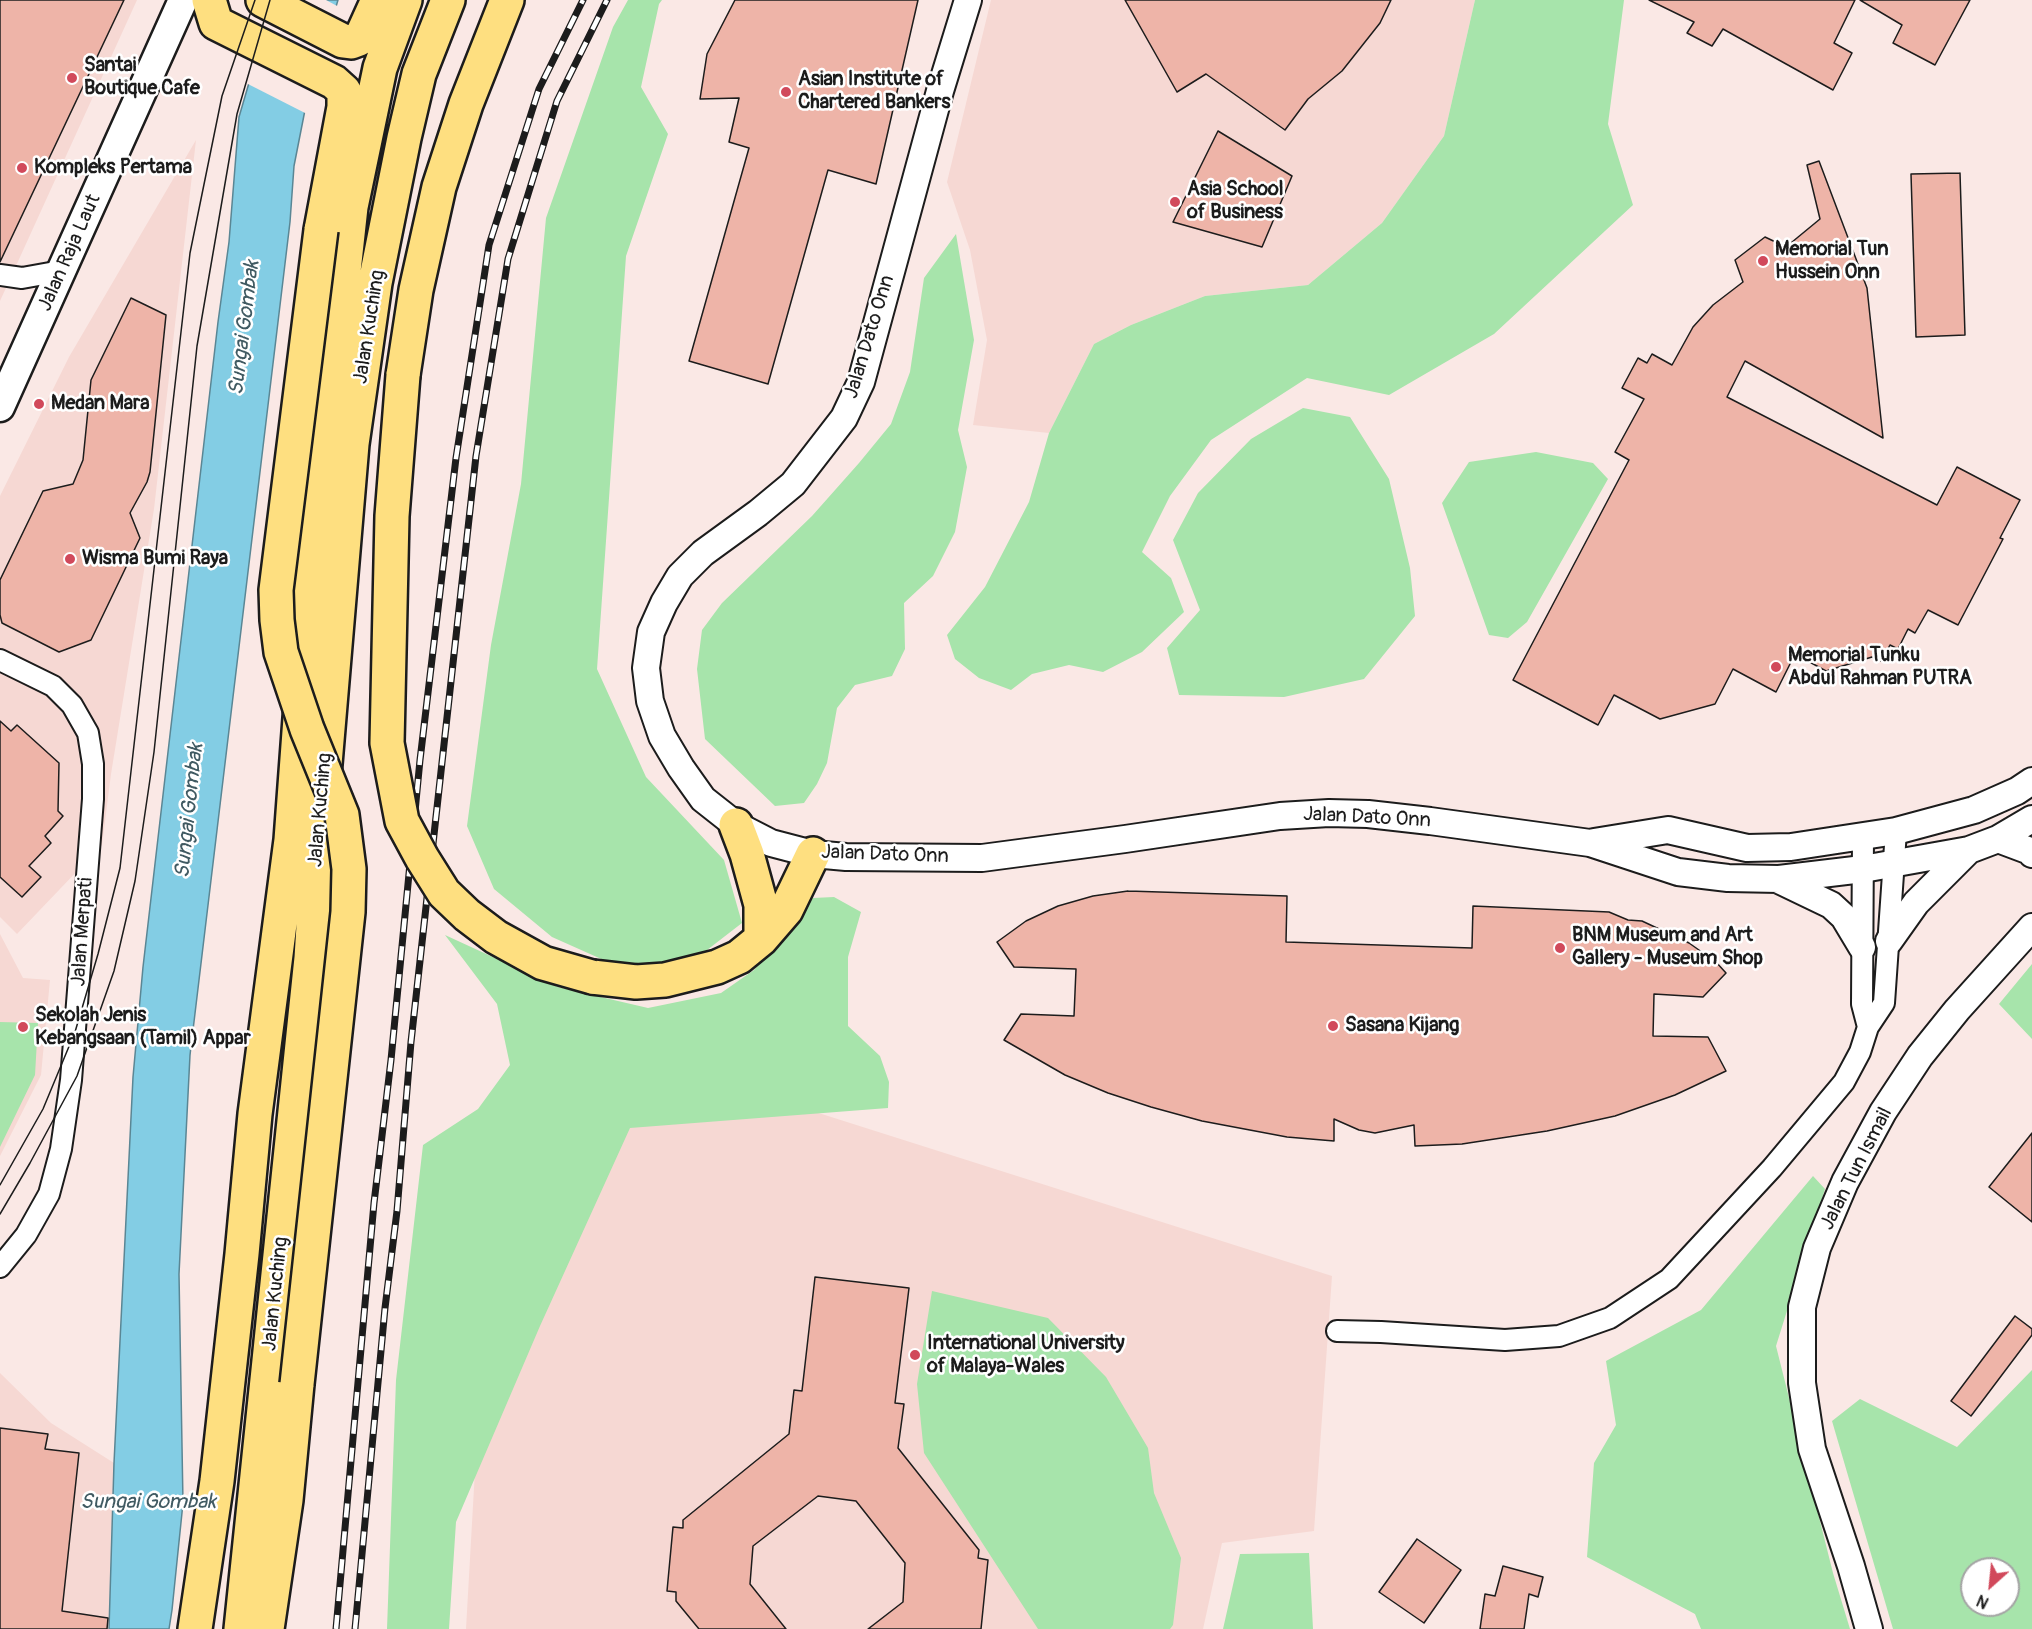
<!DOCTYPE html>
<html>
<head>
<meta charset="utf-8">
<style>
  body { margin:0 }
  #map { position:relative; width:2032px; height:1629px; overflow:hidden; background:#fae8e5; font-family:Pangolin,sans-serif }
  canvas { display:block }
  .north { position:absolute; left:1960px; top:1557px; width:60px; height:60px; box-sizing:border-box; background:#fff; border:2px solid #a4a4a4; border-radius:50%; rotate:207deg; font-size:16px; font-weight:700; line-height:24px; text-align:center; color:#1c1c1c }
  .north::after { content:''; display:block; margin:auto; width:21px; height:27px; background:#d1495b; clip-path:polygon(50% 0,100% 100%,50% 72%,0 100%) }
</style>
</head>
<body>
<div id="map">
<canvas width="2032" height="1629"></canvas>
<div class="north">N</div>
</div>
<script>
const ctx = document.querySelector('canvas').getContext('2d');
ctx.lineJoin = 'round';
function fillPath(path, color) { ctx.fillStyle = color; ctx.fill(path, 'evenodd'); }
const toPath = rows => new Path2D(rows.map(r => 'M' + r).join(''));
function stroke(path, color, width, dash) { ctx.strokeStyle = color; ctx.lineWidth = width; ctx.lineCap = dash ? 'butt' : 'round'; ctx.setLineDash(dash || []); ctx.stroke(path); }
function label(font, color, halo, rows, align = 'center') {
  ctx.font = font + ' Pangolin,sans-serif'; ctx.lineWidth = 5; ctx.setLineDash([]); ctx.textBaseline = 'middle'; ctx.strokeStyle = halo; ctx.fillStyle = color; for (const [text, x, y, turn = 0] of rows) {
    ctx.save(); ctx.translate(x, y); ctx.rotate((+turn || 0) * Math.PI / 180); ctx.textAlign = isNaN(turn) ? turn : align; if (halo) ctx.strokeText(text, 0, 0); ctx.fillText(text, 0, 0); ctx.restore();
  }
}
fillPath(toPath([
  [0,0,137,0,0,301],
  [991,0,1475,0,1444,136,1382,223,1308,285,1205,296,1131,325,1094,344,1049,433,973,425,987,340,970,250,947,182],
  [196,140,154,509,111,774,102,845,17,934,0,917,0,496,69,357],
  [0,934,23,978,50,980,41,1075,0,1156],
  [743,1089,1332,1276,1314,1531,1222,1543,1203,1629,466,1629,477,1435,586,1112],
  [0,1373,51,1423,114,1463,109,1629,0,1629]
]), '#f6d8d3');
fillPath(toPath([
  [628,0,662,0,659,4,641,87,668,134,626,256,597,669,646,777,724,860,742,923,698,957,661,968,608,962,552,937,494,889,467,826,491,645,521,484,546,218,613,27],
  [1475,0,1624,0,1608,124,1633,205,1494,334,1389,395,1307,378,1211,440,1170,496,1142,552,1171,578,1184,612,1142,652,1103,672,1069,665,1032,674,1011,690,979,678,955,659,947,635,985,587,1029,502,1049,433,1094,344,1131,325,1205,296,1308,285,1382,223,1444,136],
  [956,234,974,340,958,430,967,467,955,532,933,576,904,603,905,649,892,676,855,685,837,708,827,763,817,784,804,803,775,806,705,739,697,669,702,630,722,603,812,516,859,463,891,424,910,372,924,278],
  [1303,408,1350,417,1389,479,1410,568,1415,616,1364,679,1284,697,1179,695,1167,648,1200,610,1173,540,1198,493,1251,439],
  [1536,452,1593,463,1608,479,1527,622,1508,638,1489,635,1442,503,1469,462],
  [834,897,861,912,848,957,848,1026,880,1056,889,1082,888,1108,630,1128,540,1326,456,1522,449,1629,387,1629,396,1380,423,1145,478,1109,510,1065,497,1004,445,935,558,987,648,1008,721,993,754,970,813,898],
  [2032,964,2032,1039,1999,1004],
  [0,1022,38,1023,35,1075,0,1147],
  [1813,1176,1825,1189,1776,1346,1833,1573,1850,1629,1701,1629,1695,1614,1587,1557,1594,1463,1616,1425,1606,1361,1701,1310],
  [932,1291,1048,1318,1106,1377,1148,1448,1154,1493,1181,1558,1173,1625,1170,1629,1038,1629,924,1453,917,1384],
  [2032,1370,2032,1629,1893,1629,1832,1421,1860,1399,1957,1447],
  [1972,1569,2008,1569,2008,1605,1972,1605],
  [1309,1553,1313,1629,1223,1629,1240,1554]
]), '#a7e4ab');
const water = toPath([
  [267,0,338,0,305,110,294,166,290,222,190,1055,179,1274,183,1503,172,1610,169,1629,109,1629,114,1463,133,1077,143,967,218,322,229,242,239,117,251,76,267,0]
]);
fillPath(water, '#83cde4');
stroke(water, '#5a8694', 1.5);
fillPath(toPath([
  [264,0,326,0,339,7,307,114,246,83,257,21]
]), '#fae8e5');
const building = toPath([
  [0,0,124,0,0,262,0,0],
  [735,0,918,0,876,184,828,170,768,384,689,361,749,148,729,142,739,98,700,99,707,54,735,0],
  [1125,0,1391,0,1380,23,1342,71,1308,99,1285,130,1206,74,1177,92,1125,0],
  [1649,0,1855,0,1834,43,1852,53,1833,90,1723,29,1712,46,1687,33,1694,22,1649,0],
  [1860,0,1970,0,1935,65,1893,43,1902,25,1860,0],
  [1218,131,1292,176,1262,247,1173,222,1218,131],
  [1819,161,1867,288,1883,438,1745,361,1727,397,1937,505,1957,467,2020,500,2000,538,2003,539,1958,625,1928,610,1915,633,1908,629,1898,649,1890,645,1881,661,1872,657,1826,671,1795,654,1776,692,1733,669,1715,704,1660,719,1614,695,1598,725,1513,680,1629,460,1615,452,1644,399,1622,388,1638,358,1647,363,1652,354,1672,365,1693,327,1713,305,1743,282,1735,260,1765,237,1786,247,1820,219,1807,165,1819,161],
  [1960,173,1965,335,1916,337,1911,174,1960,173],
  [131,298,166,315,150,472,147,482,130,513,140,538,91,640,59,652,2,623,0,615,0,580,43,491,73,484,83,460,91,380,131,298],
  [0,721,11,731,17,725,59,763,58,811,63,816,45,836,51,843,29,866,41,877,22,897,0,877,0,721],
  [1128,891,1287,896,1286,942,1472,948,1473,906,1609,912,1628,920,1642,921,1689,943,1716,962,1726,973,1703,997,1654,994,1653,1036,1708,1037,1726,1071,1675,1095,1615,1116,1547,1131,1462,1144,1415,1146,1414,1125,1375,1133,1359,1130,1334,1119,1334,1141,1287,1137,1202,1121,1151,1107,1108,1093,1065,1075,1004,1040,1021,1014,1074,1016,1076,969,1014,967,997,942,1026,921,1058,906,1093,896,1128,891],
  [2032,1133,2032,1222,1989,1187,2032,1133],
  [815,1277,909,1288,895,1403,904,1404,898,1448,979,1550,978,1558,988,1560,981,1629,868,1629,903,1602,905,1563,856,1501,818,1496,753,1546,750,1584,786,1629,699,1629,676,1601,676,1592,667,1591,673,1527,683,1528,683,1520,789,1434,794,1390,802,1391,815,1277],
  [2015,1316,2032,1329,2032,1335,1971,1416,1951,1401,2015,1316],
  [0,1428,48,1434,45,1449,79,1453,62,1611,108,1618,107,1629,0,1629,0,1428],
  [1417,1539,1461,1570,1424,1623,1379,1592,1417,1539],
  [1503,1566,1543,1577,1538,1597,1529,1594,1524,1629,1480,1629,1485,1594,1495,1596,1503,1566]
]);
fillPath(building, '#eeb4a8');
stroke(building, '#1c1c1c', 1.5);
const minor = toPath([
  [0,275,22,278,61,271],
  [0,660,53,686,72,705,88,733,93,764,93,799,71,1080,61,1149,49,1194,26,1235,0,1267],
  [1863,836,1862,1004,1868,1027],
  [1337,1331,1381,1332,1505,1340,1559,1336,1610,1318,1669,1279,1772,1168,1844,1082,1860,1052,1868,1027,1884,1003,1896,831]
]);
const tertiary = toPath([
  [968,0,940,91,861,382,844,418,793,484,758,513,703,553,680,576,664,603,651,632,646,668,650,701,662,736,681,768,703,799,736,825,771,843,813,854,846,857,982,858,1125,839,1280,816,1329,813,1368,814,1430,821,1590,843,1678,872,1728,878,1779,879,1863,869,1969,850,1998,839,2032,819],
  [1998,839,2030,851,2032,854],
  [1594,842,1668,830,1747,848,1791,847,1896,831,1974,810,2017,791,2032,781],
  [1779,880,1831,905,1844,917,1862,947],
  [1889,941,1916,903,1969,850],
  [1869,1629,1851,1566,1812,1449,1802,1383,1802,1307,1817,1248,1845,1182,1883,1112,1920,1056,1957,1010,2032,927]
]);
const secondary = toPath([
  [0,407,183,0]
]);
const trunk = toPath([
  [209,0,216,23,334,82,344,91,344,107,321,230],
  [263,0,343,41,351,42,359,39,363,33,378,0],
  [403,375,416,290,439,187,466,104,507,0],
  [736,825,747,854,761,905,761,939],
  [592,977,636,982,665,980,717,967,739,957,761,939,786,910,813,854],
  [195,1629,217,1481,242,1254,255,1114,291,840,310,583,351,207,380,68,405,0],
  [241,1629,311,958,318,847,352,444,375,283,404,138,419,74,448,0],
  [267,1629,286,1500,297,1384]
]);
stroke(minor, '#1c1c1c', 24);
stroke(tertiary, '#1c1c1c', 30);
stroke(secondary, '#1c1c1c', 33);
stroke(trunk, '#1c1c1c', 38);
stroke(minor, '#fff', 20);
stroke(tertiary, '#fff', 26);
stroke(secondary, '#fff', 28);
stroke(trunk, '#fedf80', 33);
stroke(toPath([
  [0,1185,43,1109,75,1032,98,954,120,868,190,253,222,96,255,0],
  [0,1214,30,1163,77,1076,114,971,135,881,154,752,197,346,237,114,270,0]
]), '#1c1c1c', 1.5);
const rail = toPath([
  [336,1629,374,1203,391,1060,420,760,456,458,489,245,539,89,583,0],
  [355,1629,385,1308,397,1211,411,1042,476,456,508,259,557,101,607,0]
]);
stroke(rail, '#1c1c1c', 7);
stroke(rail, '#fff', 4.5, [14]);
const trunkBridge = toPath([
  [403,375,392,516,387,743,402,821,422,858,444,893,467,915,496,937,543,963,592,977],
  [297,1384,348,912,349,869,342,815,307,729,281,652,277,620,276,590,321,230]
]);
stroke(trunkBridge, '#1c1c1c', 38, []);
stroke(trunkBridge, '#fedf80', 33);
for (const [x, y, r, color] of [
  [72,78,6,"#d1495b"],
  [786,92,6,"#d1495b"],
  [22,168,6,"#d1495b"],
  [1175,202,6,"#d1495b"],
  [1763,261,6,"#d1495b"],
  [39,404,6,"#d1495b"],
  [70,559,6,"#d1495b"],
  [1776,667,6,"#d1495b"],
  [1560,948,6,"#d1495b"],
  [1333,1026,6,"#d1495b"],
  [23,1027,6,"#d1495b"],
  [915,1355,6,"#d1495b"]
]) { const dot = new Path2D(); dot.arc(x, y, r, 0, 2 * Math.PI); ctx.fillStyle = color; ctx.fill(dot); stroke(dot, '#fff', 2); }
label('bold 20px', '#1c1c1c', '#fff', [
  ["Santai",84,66],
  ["Boutique Cafe",84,89],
  ["Asian Institute of",798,80],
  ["Chartered Bankers",798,103],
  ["Kompleks Pertama",34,168],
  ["Asia School",1187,190],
  ["of Business",1187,213],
  ["Memorial Tun",1775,250],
  ["Hussein Onn",1775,273],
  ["Medan Mara",51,404],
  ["Wisma Bumi Raya",82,559],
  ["Memorial Tunku",1788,656],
  ["Abdul Rahman PUTRA",1788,679],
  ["BNM Museum and Art",1572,936],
  ["Gallery - Museum Shop",1572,959],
  ["Sekolah Jenis",35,1016],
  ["Kebangsaan (Tamil) Appar",35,1039],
  ["Sasana Kijang",1345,1026],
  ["International University",927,1344],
  ["of Malaya-Wales",927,1367]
], 'left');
label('20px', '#1c1c1c', '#fff', [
  ["Jalan Raja Laut",70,253,-66],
  ["Jalan Kuching",370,327,-81],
  ["Jalan Dato Onn",870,337,-73],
  ["Jalan Kuching",321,810,-85],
  ["Jalan Dato Onn",1367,818,3],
  ["Jalan Dato Onn",885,855,2],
  ["Jalan Merpati",83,932,-86],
  ["Jalan Tun Ismail",1857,1169,-63],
  ["Jalan Kuching",276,1294,-84]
]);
label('italic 21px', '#405a62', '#fff', [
  ["Sungai Gombak",245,328,-83],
  ["Sungai Gombak",190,811,-84],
  ["Sungai Gombak",148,1503]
]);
</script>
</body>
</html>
